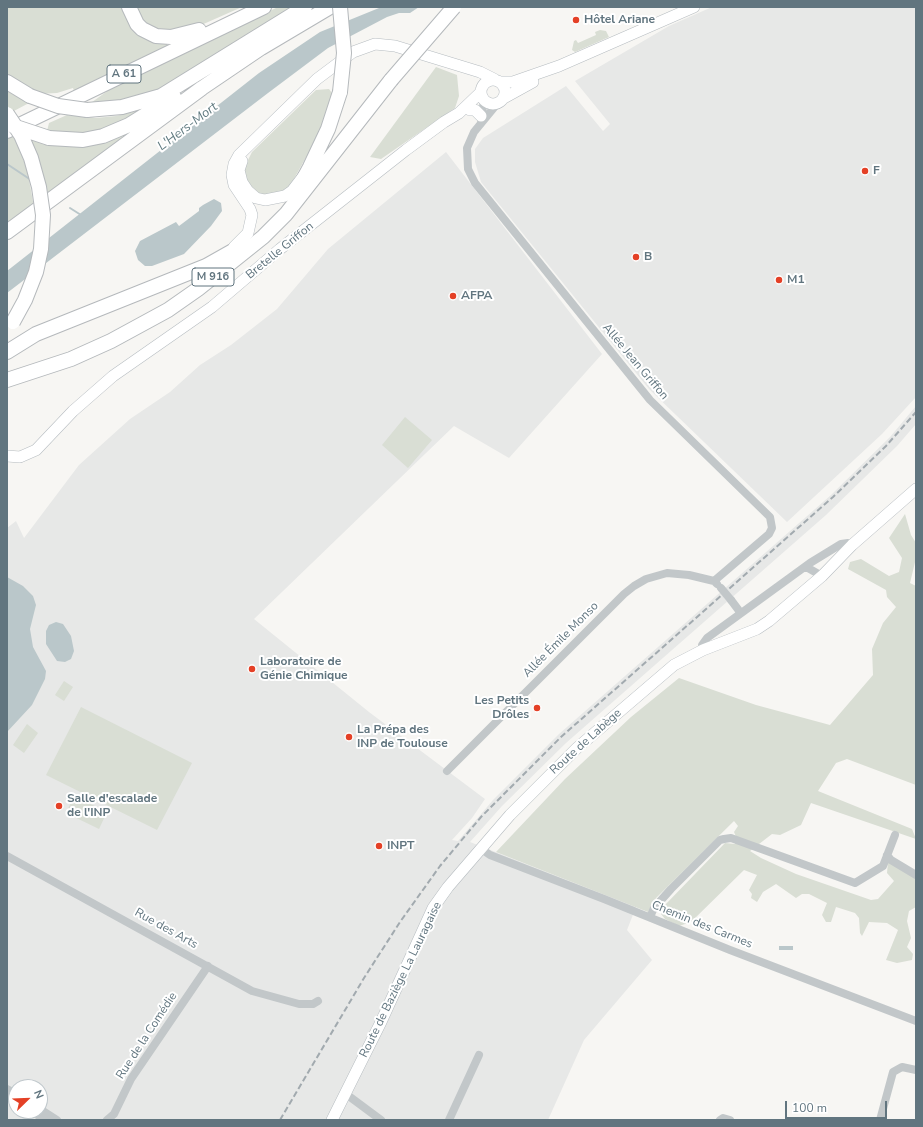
<!DOCTYPE html>
<html>
<head>
<meta charset="utf-8">
<style>
  body { margin:0 }
  #map { position:relative; width:923px; height:1127px; overflow:hidden; background:#f7f6f3; font-family:"Nunito Sans",sans-serif }
  canvas { display:block }
  .frame { position:absolute; inset:0; border:8px solid #61757f; pointer-events:none }
  .north { position:absolute; left:8px; top:1079px; width:40px; height:40px; box-sizing:border-box; background:#fff; border:1px solid #c0c8cc; border-radius:50%; rotate:67deg; font-size:11px; font-weight:700; line-height:16px; text-align:center; color:#61757f }
  .north::after { content:''; display:block; margin:auto; width:14px; height:18px; background:#e44026; clip-path:polygon(50% 0,100% 100%,50% 72%,0 100%) }
  .scale { position:absolute; left:785px; top:1101px; width:102px; height:18px; box-sizing:border-box; border:2px solid #61757f; border-top:0; padding-left:5px; font-size:12px; line-height:14px; white-space:nowrap; color:#61757f; -webkit-text-stroke:3px #fff; paint-order:stroke }
</style>
</head>
<body>
<div id="map">
<canvas width="923" height="1127"></canvas>
<div class="frame"></div>
<div class="north">N</div>
<div class="scale">100 m</div>
</div>
<script>
const ctx = document.querySelector('canvas').getContext('2d');
ctx.lineJoin = 'round';
function fillPath(path, color) { ctx.fillStyle = color; ctx.fill(path, 'evenodd'); }
const toPath = rows => new Path2D(rows.map(r => 'M' + r).join(''));
function stroke(path, color, width, dash) { ctx.strokeStyle = color; ctx.lineWidth = width; ctx.lineCap = dash ? 'butt' : 'round'; ctx.setLineDash(dash || []); ctx.stroke(path); }
function label(font, color, halo, rows, align = 'center') {
  ctx.font = font + ' "Nunito Sans",sans-serif'; ctx.lineWidth = 4; ctx.setLineDash([]); ctx.textBaseline = 'middle'; ctx.strokeStyle = halo; ctx.fillStyle = color; for (const [text, x, y, turn = 0] of rows) {
    ctx.save(); ctx.translate(x, y); ctx.rotate((+turn || 0) * Math.PI / 180); ctx.textAlign = isNaN(turn) ? turn : align; if (halo) ctx.strokeText(text, 0, 0); ctx.fillText(text, 0, 0); ctx.restore();
  }
}
fillPath(toPath([
  [712,7,916,7,916,397,882,434,787,522,649,389,481,182,475,162,475,149,483,138,566,86,603,131,610,124,575,81,669,26],
  [446,152,602,354,509,458,454,426,254,619,369,712,485,799,472,818,452,840,458,841,493,800,559,734,831,495,890,437,916,406,916,424,897,446,826,515,566,743,502,806,470,842,636,907,627,930,652,960,584,1040,548,1120,7,1120,7,528,16,521,24,538,79,465,130,419,170,392,200,365,231,345,277,309,328,249],
  [16,1087,40,1087,40,1111,16,1111]
]), '#e7e8e7');
fillPath(toPath([
  [7,7,124,7,167,43,167,46,74,91,73,88,57,93,38,94,7,76],
  [135,7,242,7,199,26,165,32,146,25,140,18],
  [278,7,294,7,168,86,136,99,88,105,117,84],
  [600,30,606,31,609,37,575,52,572,50,574,41,576,40,578,43,596,35,595,32],
  [436,67,457,75,459,96,455,108,381,159,370,157],
  [329,89,335,97,320,132,290,186,281,192,269,196,257,194,249,185,244,175,246,164,252,152,316,90],
  [7,91,29,103,12,112,7,105],
  [148,108,149,109,85,136,47,131,49,123,67,115,96,118,116,116],
  [131,130,138,130,47,197,42,170,30,139,64,146,84,145],
  [11,133,18,146,27,169,34,207,7,227,7,135],
  [405,417,432,440,408,468,382,445],
  [905,514,911,535,916,543,916,558,910,583,916,586,916,785,847,759,836,763,818,791,912,829,916,839,811,803,801,825,780,835,772,834,750,851,761,858,796,874,871,900,878,899,894,881,887,873,888,862,916,873,916,907,909,911,907,921,911,938,907,947,913,954,912,960,897,963,886,960,898,930,887,923,869,922,862,936,860,933,859,918,855,913,836,907,831,922,826,922,822,915,827,903,809,894,802,894,796,898,776,884,763,892,757,902,751,898,752,894,749,890,757,875,744,870,691,922,679,926,665,919,661,914,665,905,725,843,735,844,737,839,734,832,738,826,734,821,656,898,648,912,496,852,565,779,631,717,679,678,756,705,830,725,873,675,872,649,883,623,896,607,887,597,886,590,848,569,850,562,861,559,889,576,899,572,902,558,889,538],
  [64,681,73,687,64,701,55,695],
  [81,707,192,763,157,830,46,775],
  [27,724,38,733,24,753,13,745],
  [74,796,107,812,99,829,66,813]
]), '#d9ded4');
fillPath(toPath([
  [390,7,419,7,410,13,399,13,387,17,328,48,268,93,7,293,7,271,259,73,320,32,379,8],
  [214,199,221,203,222,211,211,226,184,254,152,266,145,266,138,260,135,251,140,241,176,222,179,226,199,211,199,208,203,205],
  [7,577,23,586,33,596,36,605,30,629,33,647,46,671,45,679,32,705,7,732],
  [56,622,63,624,71,636,74,651,71,659,65,662,57,661,46,644,46,631,49,625],
  [779,946,793,946,793,950,779,950]
]), '#bac7ca');
stroke(toPath([
  [7,164,31,180],
  [70,208,81,215]
]), '#bac7ca', 2);
const secondary = toPath([
  '481 92a12 12 0 1 1 24 0a12 12 0 1 1-24 0Z',
  [501,82,513,82,559,66,694,7],
  [504,98,533,82],
  [470,110,475,110,481,116],
  [242,161,239,170,242,182,248,191,256,198,265,200,285,196,292,191,305,174],
  [234,247,248,233,252,215,250,209,234,185,232,175,234,164,239,155,317,79,353,52,375,44,395,46,480,72,494,79],
  [7,456,20,457,36,450,73,411,113,376,212,307,280,249,406,150,444,122,459,113,481,92],
  [332,1120,381,1022,433,908,448,887,510,815,577,748,674,665,703,650,757,629,769,621,822,576,852,545,916,489]
]);
const highway = toPath([
  [129,7,137,24,142,29,156,36,171,37,199,30],
  [7,82,30,96],
  [87,110,122,107,161,96,305,7],
  [7,131,264,7],
  [49,138,83,140,103,136,129,125,174,97],
  [302,182,310,167,328,129,340,92],
  [7,232,202,88,261,48,330,7],
  [7,352,36,334,206,266,245,244],
  [7,380,71,359,111,341,168,310,198,289,263,237,286,214,391,80]
]);
stroke(secondary, '#b6bcc0', 12);
stroke(highway, '#b5b9bc', 16);
stroke(toPath([
  [497,104,474,132,467,148,468,169,475,183,650,400,770,517,772,528,769,534,714,581],
  [481,120,484,100],
  [804,568,808,568,822,576],
  [731,600,740,612],
  [703,650,702,645,707,638,810,563,841,544,848,543,852,545],
  [447,771,624,594,634,586,646,579,667,573,689,575,714,581,717,584],
  [480,848,490,855,604,899,730,950,916,1021],
  [887,855,891,860,916,875],
  [7,856,252,991,299,1004,313,1004,318,1001],
  [650,917,654,908,671,889,720,840,724,839,731,838,855,883,883,866,895,835],
  [7,1089,16,1094],
  [346,1094,381,1120],
  [7,1097,16,1102],
  [40,1109,57,1120],
  [31,1111,46,1120],
  [107,1120,114,1114,131,1079,208,966],
  [449,1120,479,1055],
  [720,1120,723,1118,730,1120],
  [880,1120,893,1072,902,1067,916,1070]
]), '#c2c7c9', 8);
stroke(secondary, '#fff', 11);
stroke(highway, '#fff', 14);
stroke(toPath([
  [280,1120,364,978,400,922,440,866,481,817,561,737,833,497,886,446,916,412]
]), '#a2aaaf', 2, [6, 3]);
const highwayBridge = toPath([
  [391,80,454,7],
  [340,92,344,53,340,7],
  [30,96,58,106,87,110],
  [7,114,21,135,31,158,39,187,43,215,41,249,36,272,25,300,13,322],
  [13,126,49,138]
]);
stroke(highwayBridge, '#b5b9bc', 16, []);
stroke(toPath([
  [721,588,731,600]
]), '#c2c7c9', 8);
stroke(highwayBridge, '#fff', 14);
for (const [x, y, r, color] of [
  [576,20,4,"#e44026"],
  [865,171,4,"#e44026"],
  [636,257,4,"#e44026"],
  [779,280,4,"#e44026"],
  [453,296,4,"#e44026"],
  [252,669,4,"#e44026"],
  [537,708,4,"#e44026"],
  [349,737,4,"#e44026"],
  [59,806,4,"#e44026"],
  [379,846,4,"#e44026"]
]) { const dot = new Path2D(); dot.arc(x, y, r, 0, 2 * Math.PI); ctx.fillStyle = color; ctx.fill(dot); stroke(dot, '#fff', 1.5); }
for (const [x, y, w] of [
  [124,74,34],
  [213,277,42]
]) { const box = new Path2D(); box.roundRect(x - w / 2, y - 9, w, 18, 3); ctx.fillStyle = '#fff'; ctx.fill(box); stroke(box, '#61757f', 1); }
label('bold 11px', '#61757f', null, [
  ["A 61",124,74],
  ["M 916",213,277]
]);
label('bold 12px', '#61757f', '#fff', [
  ["Hôtel Ariane",584,20],
  ["F",873,171],
  ["B",644,257],
  ["M1",787,280],
  ["AFPA",461,296],
  ["Laboratoire de",260,662],
  ["Génie Chimique",260,676],
  ["Les Petits",529,701,"right"],
  ["Drôles",529,715,"right"],
  ["La Prépa des",357,730],
  ["INP de Toulouse",357,744],
  ["Salle d'escalade",67,799],
  ["de l'INP",67,813],
  ["INPT",387,846]
], 'left');
label('12px', '#61757f', '#fff', [
  ["Bretelle Griffon",280,251,-39],
  ["Allée Jean Griffon",635,362,50],
  ["Allée Émile Monso",561,640,-45],
  ["Route de Labège",586,742,-42],
  ["Chemin des Carmes",702,925,22],
  ["Rue des Arts",166,929,29],
  ["Route de Baziège La Lauragaise",401,980,-64],
  ["Rue de la Comédie",147,1036,-57]
]);
label('italic 13px', '#617b81', '#fff', [
  ["L'Hers-Mort",188,127,-37]
]);
</script>
</body>
</html>
